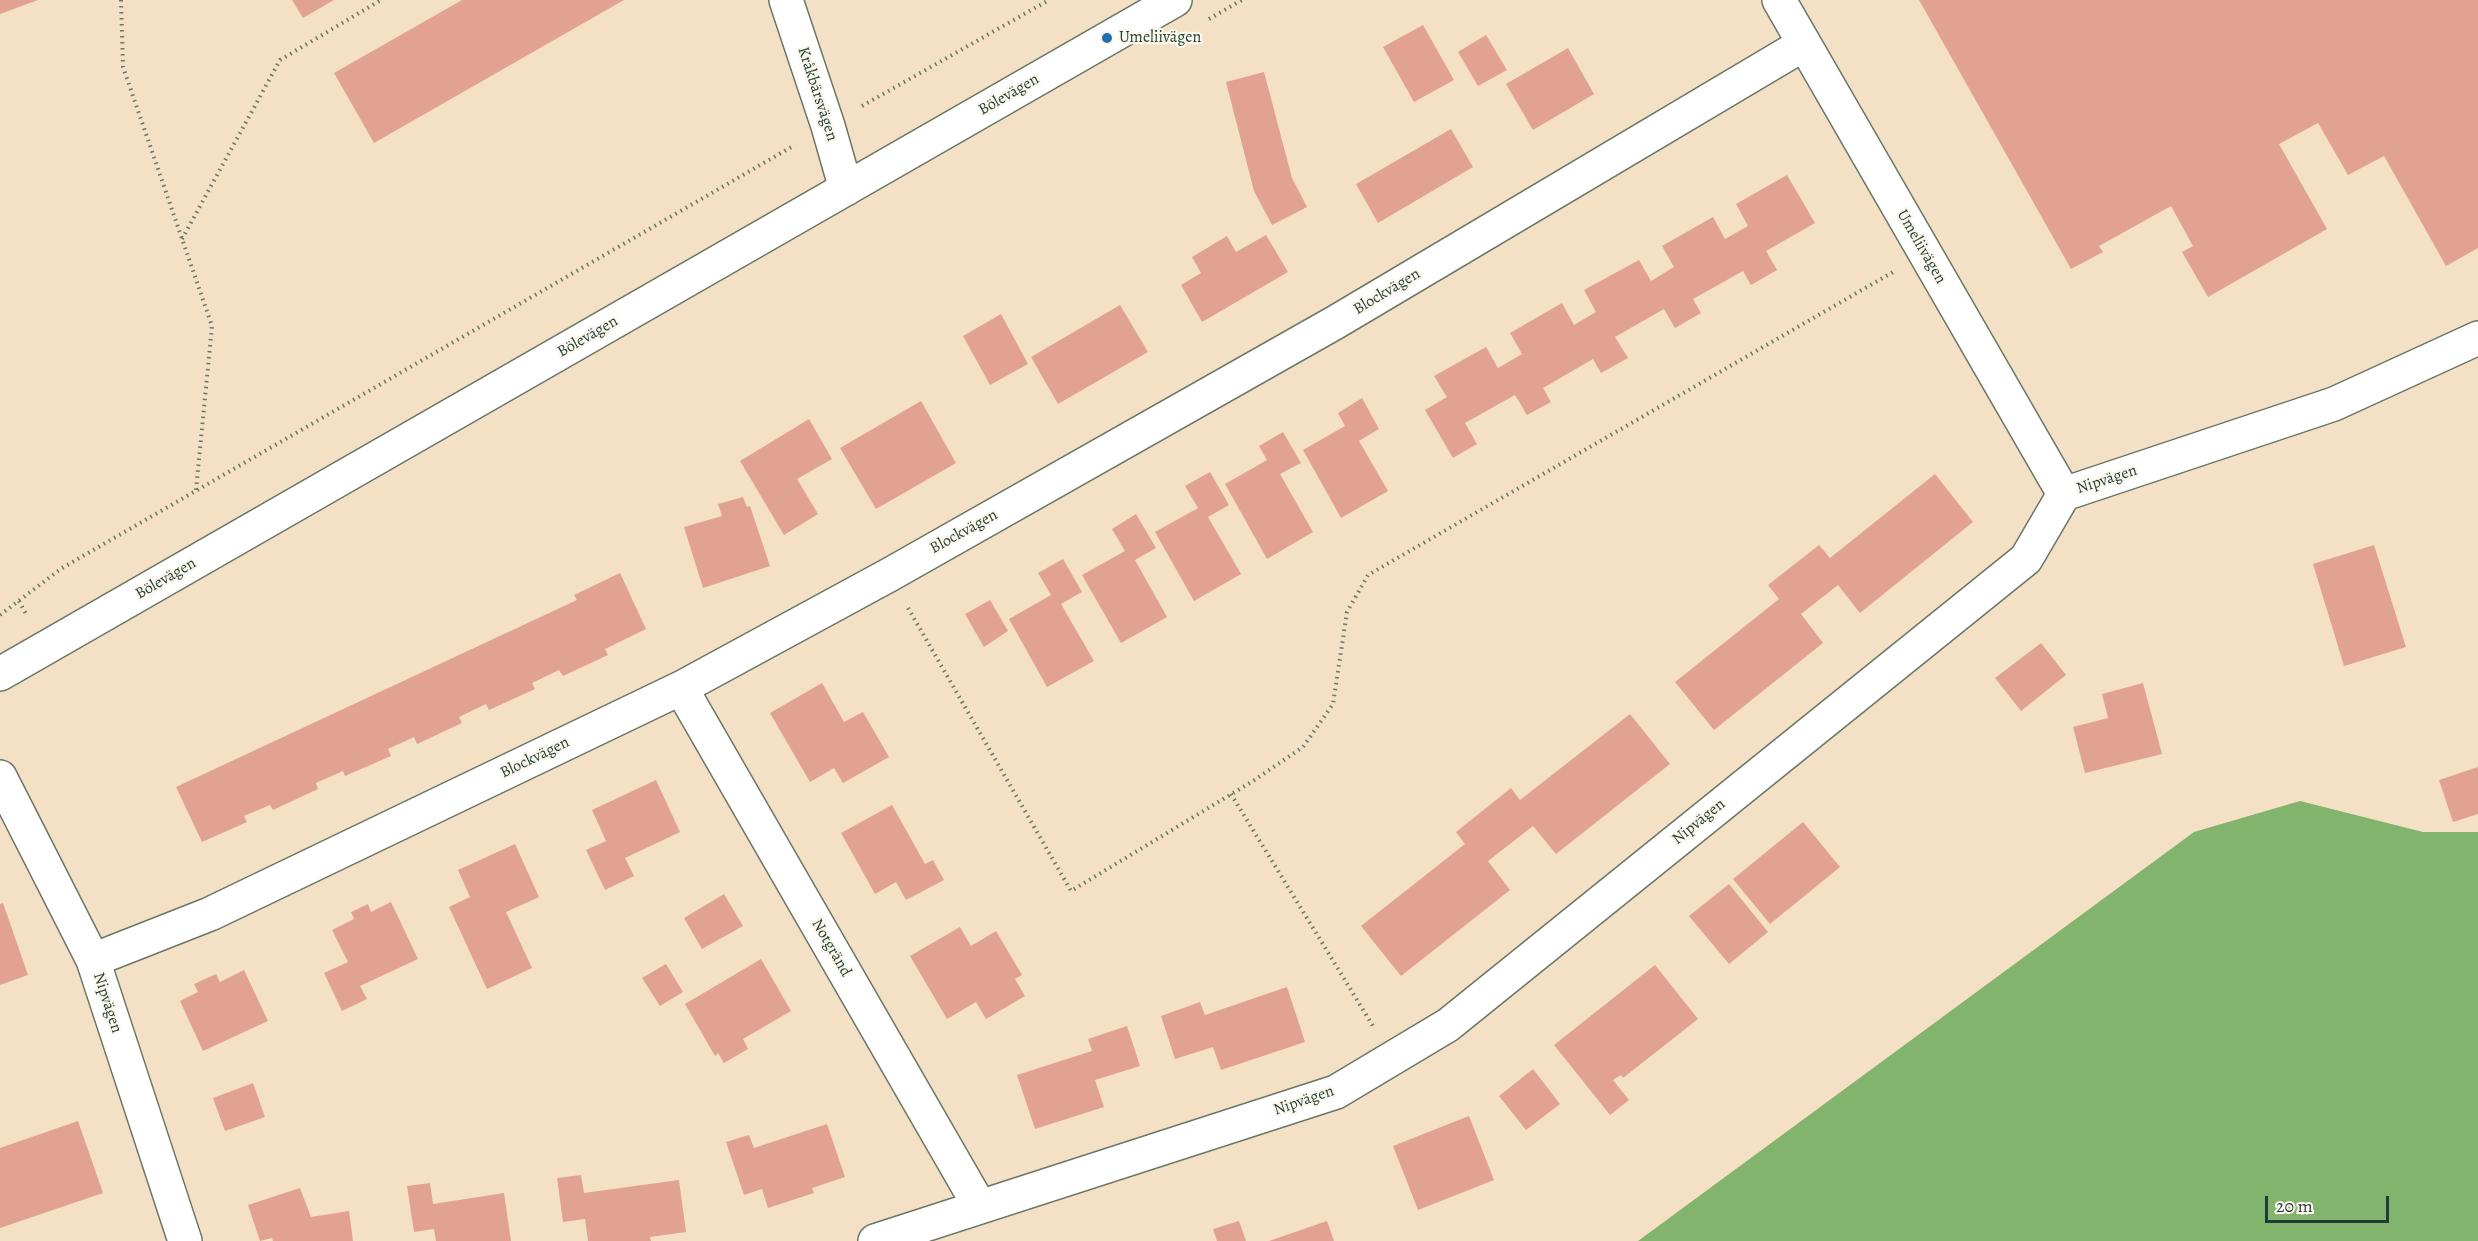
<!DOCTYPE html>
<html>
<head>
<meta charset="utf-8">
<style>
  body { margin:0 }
  #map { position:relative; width:2478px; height:1241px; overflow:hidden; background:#f4e0c4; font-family:Alegreya,serif }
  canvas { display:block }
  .scale { position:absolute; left:2265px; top:1196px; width:124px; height:27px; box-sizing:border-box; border:3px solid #1f3d34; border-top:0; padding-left:8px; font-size:18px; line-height:21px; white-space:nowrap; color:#1f3d34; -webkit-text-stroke:4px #fbf7ec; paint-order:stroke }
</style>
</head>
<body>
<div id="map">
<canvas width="2478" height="1241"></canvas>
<div class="scale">20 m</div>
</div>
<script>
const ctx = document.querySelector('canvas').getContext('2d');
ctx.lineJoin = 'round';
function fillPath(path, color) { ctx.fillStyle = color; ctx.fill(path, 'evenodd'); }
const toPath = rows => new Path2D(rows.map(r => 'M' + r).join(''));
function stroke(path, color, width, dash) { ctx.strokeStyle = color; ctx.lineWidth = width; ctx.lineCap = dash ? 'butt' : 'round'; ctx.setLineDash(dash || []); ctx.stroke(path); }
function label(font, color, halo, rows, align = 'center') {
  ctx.font = font + ' Alegreya,serif'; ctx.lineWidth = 4.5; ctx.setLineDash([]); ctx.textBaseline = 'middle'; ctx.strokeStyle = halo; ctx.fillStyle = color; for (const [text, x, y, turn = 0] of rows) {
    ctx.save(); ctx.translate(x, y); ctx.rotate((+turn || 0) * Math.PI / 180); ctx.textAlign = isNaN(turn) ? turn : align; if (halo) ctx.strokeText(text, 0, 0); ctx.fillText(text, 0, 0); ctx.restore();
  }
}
fillPath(toPath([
  [2300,801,2423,832,2478,832,2478,1241,1638,1241,2194,832]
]), '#82b46e');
fillPath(toPath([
  [0,0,38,0,0,14],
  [292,0,334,0,303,18],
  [462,0,624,0,374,143,334,73],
  [1919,0,2478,0,2478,248,2446,266,2384,156,2348,175,2318,123,2279,144,2327,229,2208,297,2182,252,2193,246,2171,206,2099,246,2103,252,2071,269],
  [1423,25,1454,80,1414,102,1383,47],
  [1486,35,1507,70,1478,86,1458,52],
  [1568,48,1594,94,1533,130,1506,84],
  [1264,72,1292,178,1307,207,1272,225,1254,191,1226,82],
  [1451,129,1473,167,1378,223,1356,184],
  [1787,175,1815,223,1766,251,1777,270,1751,285,1743,271,1693,299,1701,313,1675,328,1664,309,1615,337,1628,358,1601,373,1593,359,1543,388,1551,402,1527,415,1515,395,1465,423,1477,444,1453,458,1425,410,1447,397,1434,376,1486,347,1498,368,1522,354,1510,333,1562,303,1574,325,1596,312,1584,290,1639,260,1651,281,1674,267,1662,246,1713,217,1725,239,1748,226,1736,204],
  [1266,235,1288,272,1202,322,1181,285,1201,273,1192,257,1227,236,1236,252],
  [1120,305,1148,352,1058,404,1031,357],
  [1001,314,1028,364,990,385,963,336],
  [1362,398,1379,429,1359,441,1388,491,1341,518,1303,450,1345,426,1338,413],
  [921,401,956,463,876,509,840,448],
  [809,419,832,459,797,479,818,514,784,535,740,461],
  [1283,432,1301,463,1280,474,1313,532,1267,559,1225,484,1267,460,1259,446],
  [1210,472,1229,505,1208,517,1241,574,1194,601,1155,532,1198,508,1185,486],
  [1935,474,1973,522,1860,613,1838,585,1801,614,1823,643,1714,730,1675,682,1779,599,1768,585,1819,545,1830,558],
  [743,497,747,507,750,506,770,566,703,588,684,527,722,516,718,504],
  [1136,514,1156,548,1135,560,1167,617,1121,643,1082,575,1125,551,1112,529],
  [2374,545,2406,647,2344,666,2313,564],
  [1063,559,1082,592,1061,604,1094,661,1047,687,1009,619,1051,595,1038,573],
  [620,573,646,629,605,649,608,655,563,676,559,670,532,683,535,689,489,710,486,704,459,717,462,723,417,744,414,737,388,749,391,756,345,776,343,771,316,783,318,789,273,810,270,805,244,816,247,822,202,842,176,787,577,600,574,595],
  [990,600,1008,631,984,647,965,614],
  [2041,643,2066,675,2021,711,1995,678],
  [822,683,844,722,863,712,889,757,843,783,834,768,810,782,770,713],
  [2143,683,2162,754,2085,773,2073,727,2108,718,2102,694],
  [1630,714,1670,764,1556,854,1533,826,1488,861,1510,890,1401,976,1361,926,1465,844,1456,832,1511,788,1520,800],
  [2478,767,2478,814,2453,822,2439,780],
  [656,780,680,832,625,858,634,876,605,890,586,850,606,841,592,810],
  [892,805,925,864,933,860,944,880,906,900,896,882,875,894,841,833],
  [1803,822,1840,867,1770,924,1733,879],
  [515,844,539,897,506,912,532,968,487,989,449,907,470,897,458,870],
  [1729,884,1768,932,1729,964,1689,916],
  [724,894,743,926,702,949,684,918],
  [391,902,418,959,360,986,367,999,342,1011,324,973,348,962,332,930,354,919,351,912,368,904,371,912],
  [3,903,28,975,0,985,0,904],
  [960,927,971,946,996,931,1022,975,1015,979,1025,996,986,1019,976,1002,947,1019,910,956],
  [761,959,791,1011,743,1039,748,1049,724,1063,718,1053,715,1056,685,1004],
  [666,964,683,992,660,1006,642,978],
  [1655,965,1698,1019,1623,1078,1621,1075,1613,1080,1629,1100,1610,1115,1554,1045],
  [244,970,268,1021,203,1051,180,1001,198,992,194,984,216,974,220,982],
  [1287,987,1305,1042,1221,1070,1213,1047,1175,1059,1161,1016,1200,1002,1205,1015],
  [1127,1026,1140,1066,1095,1080,1104,1107,1035,1129,1017,1075,1092,1051,1088,1039],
  [1533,1069,1560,1104,1526,1130,1499,1096],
  [253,1083,265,1117,225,1131,213,1098],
  [1469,1116,1494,1180,1418,1210,1393,1146],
  [78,1121,103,1193,0,1228,0,1148],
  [827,1124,845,1177,812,1188,814,1193,768,1208,762,1189,744,1195,726,1142,749,1135,754,1148],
  [581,1175,584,1193,679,1180,686,1232,650,1237,651,1241,588,1241,585,1219,563,1222,557,1178],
  [430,1183,433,1204,504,1193,511,1241,436,1241,434,1229,414,1232,407,1186],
  [300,1188,311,1217,349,1211,353,1241,273,1241,272,1238,260,1241,248,1205],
  [1239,1221,1246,1241,1217,1241,1213,1229],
  [1327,1221,1334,1241,1269,1241]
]), '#e1a294');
const minor = toPath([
  [786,0,828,126,846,189],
  [1779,0,2064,494],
  [0,674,1175,0],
  [681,688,980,1207],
  [0,777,93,960,185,1241],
  [93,960,210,914,681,688,889,575,1336,322,1804,44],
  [875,1241,1336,1092,1448,1025,2026,559,2064,494,2334,404,2478,338]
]);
stroke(minor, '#6a7666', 36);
stroke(toPath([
  [121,0,123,67,212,326,196,490],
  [1209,19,1242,0],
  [862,106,1049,0],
  [182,239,280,60,381,0],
  [19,601,26,614],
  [908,608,1071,891,1253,781,1303,747,1333,704,1347,612,1368,575,1893,272],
  [0,615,62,568,795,145],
  [1231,794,1373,1026]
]), '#6a7666', 4, [1.5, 4.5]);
stroke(minor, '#fff', 33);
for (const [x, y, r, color] of [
  [1107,38,6,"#1f6fb2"]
]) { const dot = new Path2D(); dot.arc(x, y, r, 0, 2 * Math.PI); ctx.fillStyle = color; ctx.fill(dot); stroke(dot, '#fbf7ec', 2); }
label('16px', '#1f3d34', '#fbf7ec', [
  ["Umeliivägen",1119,38]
], 'left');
label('16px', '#1f3d34', '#fbf7ec', [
  ["Kråkbärsvägen",817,94,72],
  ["Bölevägen",1009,95,-30],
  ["Umeliivägen",1921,247,60],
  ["Blockvägen",1387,292,-31],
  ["Bölevägen",588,337,-30],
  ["Nipvägen",2107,480,-18],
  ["Blockvägen",964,532,-29],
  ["Bölevägen",166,579,-30],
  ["Blockvägen",535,758,-26],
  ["Nipvägen",1699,822,-39],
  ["Notgränd",831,948,60],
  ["Nipvägen",107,1003,72],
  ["Nipvägen",1304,1101,-19]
]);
</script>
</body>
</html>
